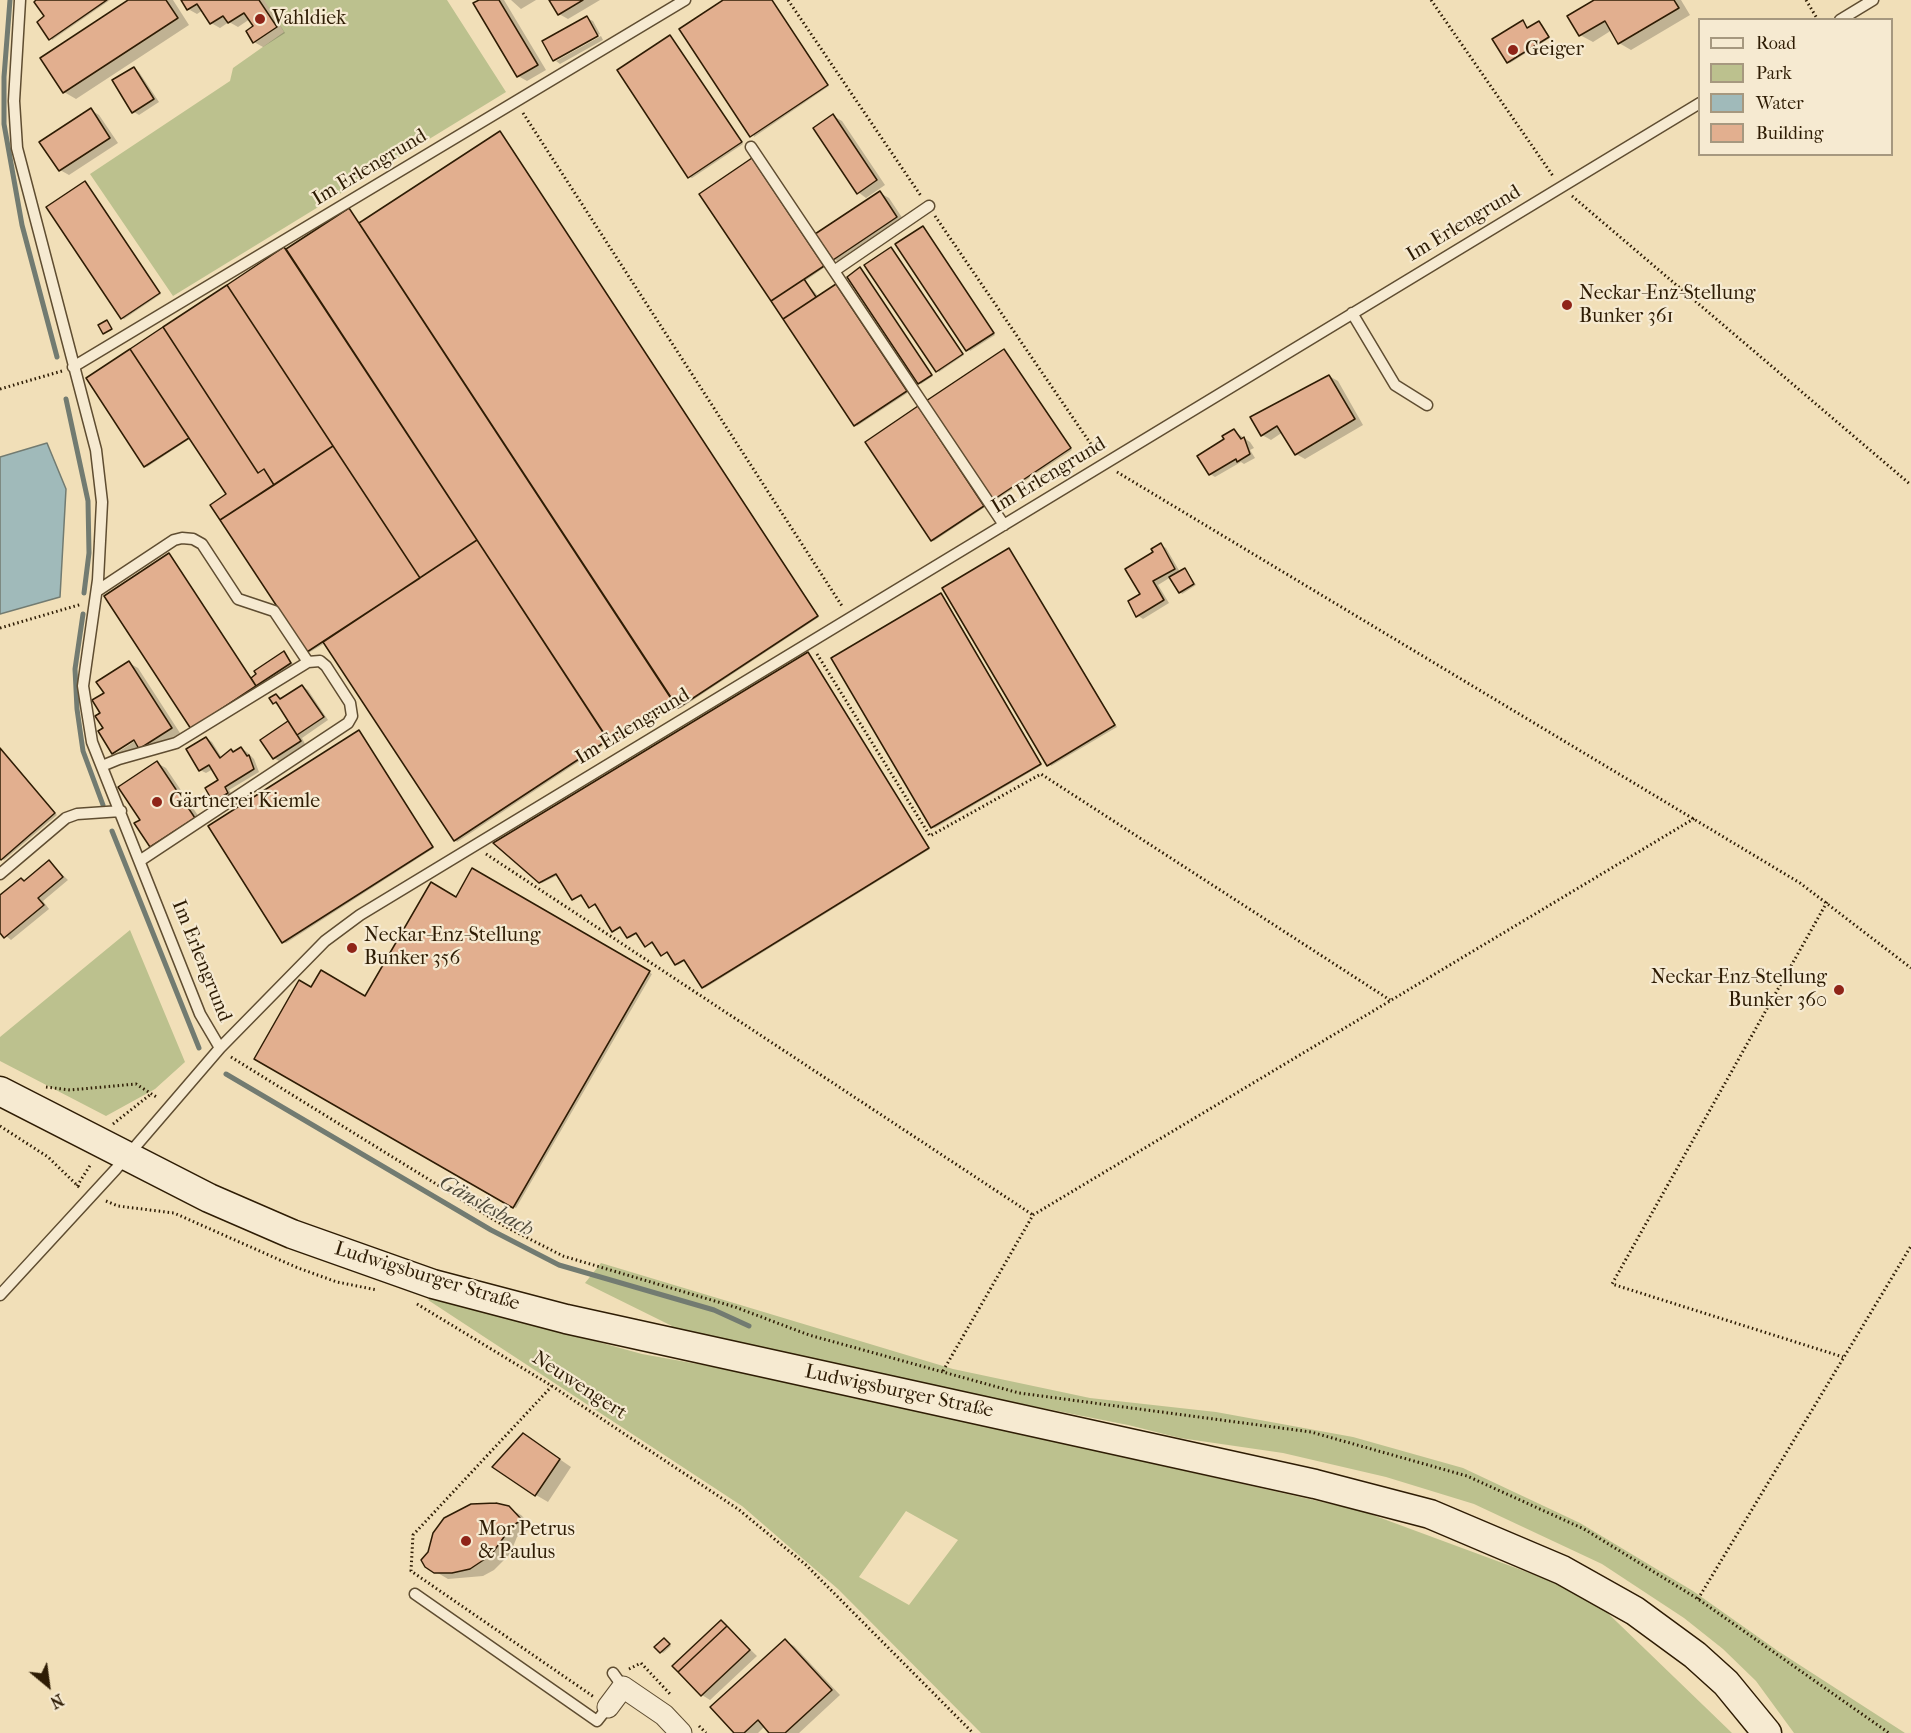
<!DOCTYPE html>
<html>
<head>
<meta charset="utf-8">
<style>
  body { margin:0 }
  #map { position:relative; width:1911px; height:1733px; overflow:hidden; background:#f1dfb8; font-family:"IM FELL French Canon",serif }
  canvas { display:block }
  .legend { position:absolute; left:1698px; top:18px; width:195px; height:138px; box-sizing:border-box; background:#f6ead1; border:2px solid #a6987f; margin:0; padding:8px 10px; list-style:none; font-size:18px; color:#2e1c04 }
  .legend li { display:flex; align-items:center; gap:12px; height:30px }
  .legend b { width:30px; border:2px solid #a6987f }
  .north { position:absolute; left:18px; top:1655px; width:60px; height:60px; -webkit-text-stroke:4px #f6ead1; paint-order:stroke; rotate:151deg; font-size:16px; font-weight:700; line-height:24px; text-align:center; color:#2e1c04 }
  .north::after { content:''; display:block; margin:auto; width:21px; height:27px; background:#2e1c04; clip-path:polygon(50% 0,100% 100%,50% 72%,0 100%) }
</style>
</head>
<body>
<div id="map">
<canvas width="1911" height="1733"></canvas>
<ul class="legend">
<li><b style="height:8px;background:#f6ead1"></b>Road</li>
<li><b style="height:16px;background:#bcc18e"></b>Park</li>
<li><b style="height:16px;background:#a0baba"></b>Water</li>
<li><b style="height:16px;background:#e2af8f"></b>Building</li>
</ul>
<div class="north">N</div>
</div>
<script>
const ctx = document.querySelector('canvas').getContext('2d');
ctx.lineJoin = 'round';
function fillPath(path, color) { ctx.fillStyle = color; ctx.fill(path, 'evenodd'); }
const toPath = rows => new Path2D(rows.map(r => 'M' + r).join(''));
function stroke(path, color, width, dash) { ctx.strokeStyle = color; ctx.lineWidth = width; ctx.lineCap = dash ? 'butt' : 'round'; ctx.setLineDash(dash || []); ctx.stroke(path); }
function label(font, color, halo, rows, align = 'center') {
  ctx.font = font + ' "IM FELL French Canon",serif'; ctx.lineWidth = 4.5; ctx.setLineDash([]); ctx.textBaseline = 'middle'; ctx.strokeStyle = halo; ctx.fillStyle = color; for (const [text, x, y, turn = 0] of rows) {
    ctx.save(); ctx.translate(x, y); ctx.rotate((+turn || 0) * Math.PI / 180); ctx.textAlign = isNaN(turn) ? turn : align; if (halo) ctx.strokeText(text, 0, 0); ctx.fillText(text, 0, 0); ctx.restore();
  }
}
fillPath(toPath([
  [264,0,447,0,506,92,173,296,90,174,230,81,233,68,284,32],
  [130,930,185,1062,155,1089,106,1116,0,1061,0,1037],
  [601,1263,953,1369,1090,1398,1216,1412,1353,1437,1463,1468,1580,1523,1693,1591,1778,1651,1905,1733,1794,1733,1756,1681,1723,1649,1684,1618,1602,1564,1474,1504,1386,1477,1283,1453,1180,1438,1128,1425,649,1330,672,1326,585,1283],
  [434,1297,642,1354,770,1377,1362,1511,1589,1595,1732,1733,981,1733,838,1589,742,1506,428,1300],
  [906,1511,958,1540,909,1605,859,1577]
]), '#bcc18e');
const water = toPath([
  [47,443,66,489,60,597,0,614,0,457,47,443]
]);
fillPath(water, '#a0baba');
stroke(water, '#727b71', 1.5);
fillPath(toPath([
  [39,0,110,0,52,40],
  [131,0,173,0,189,25,76,99,64,92,42,59],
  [182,0,264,0,285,33,263,47,254,42,255,27,250,19,238,27,229,22,220,28,211,23,203,10,197,14,188,9],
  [482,0,504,0,546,70,527,81,518,76],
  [511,0,536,0,521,9],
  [551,0,600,0,568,19,559,14],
  [726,0,772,0,829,86,754,137],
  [1597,0,1681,0,1690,15,1631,50,1619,43,1612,30,1593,42,1580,35],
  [587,18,593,21,600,34,554,60,544,42],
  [1523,22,1529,29,1542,24,1550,38,1510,63,1508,62],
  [601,36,603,40,560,64,556,61],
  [670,37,743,144,692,178,689,177],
  [134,69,139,72,159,102,139,115,134,112],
  [91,110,99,115,118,143,69,175,60,170,41,142],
  [833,116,842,121,885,185,866,198,858,192],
  [502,134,819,617,681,708,676,703,614,744,610,741,457,842,325,643,310,652,308,651,228,495,191,438,147,467,88,378,349,210,360,224],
  [752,160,825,267,805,281,819,297,836,285,838,287,909,392,857,426,701,194],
  [85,182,161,294,124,319,122,318],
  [880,193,889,198,905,222,842,264,834,259],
  [925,229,995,335,970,351,897,245],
  [891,249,964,355,939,372,937,370],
  [860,269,933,376,921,384,919,382],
  [1004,350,1072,450,996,500,994,499],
  [1329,376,1338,381,1363,425,1305,459,1296,454,1283,432,1271,440,1262,435],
  [920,409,985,507,934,541,932,540],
  [1234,431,1250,442,1254,448,1250,450,1255,458,1244,464,1241,462,1215,477,1210,474,1226,440],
  [1161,545,1166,548,1180,572,1187,571,1196,585,1182,594,1171,577,1158,585,1169,603,1143,619,1137,615,1142,595,1155,553],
  [1009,549,1117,727,1051,766,1049,764],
  [169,555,252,679,284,653,293,664,194,729],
  [943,596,1042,765,935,828,932,827],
  [808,653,930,849,705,988,686,960,678,965,669,953,662,954,655,943,646,946,638,933,630,938,621,928,613,931,597,905,590,907,583,896,573,899,558,875,542,883,539,882],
  [129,663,138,668,180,733,149,753,140,747,122,758,114,753,102,713,106,694],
  [139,735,141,737,115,754,115,750],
  [302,686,308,690,328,720,302,738,305,744,279,761,274,758,262,740,290,722,280,706,274,703,277,695,283,699],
  [359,731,434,848,286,943,283,942],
  [207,738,212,742,222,758,232,751,235,753,241,748,247,752,254,759,259,772,229,790,233,796,220,804,214,801,220,780,213,769,206,773,200,770],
  [0,749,57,815,4,860,0,857],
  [157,763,166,768,203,823,160,851,151,846,137,824,142,820],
  [49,862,68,880,43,901,49,909,11,940,0,931,0,897,25,882],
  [472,870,652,974,516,1208,256,1058,312,989,366,998,456,899],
  [523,1434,571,1467,548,1502,536,1495],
  [508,1508,521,1515,533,1527,517,1537,510,1554,494,1570,483,1576,448,1579,426,1566],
  [729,1629,757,1656,710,1700,702,1695],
  [666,1641,671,1646,663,1653,661,1652],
  [785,1641,794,1646,840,1695,799,1733,771,1733,765,1726,758,1733,736,1733]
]), '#0003');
stroke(toPath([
  [10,0,4,77,4,124,22,225,57,357],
  [66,399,88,501,89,553,84,593],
  [83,614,75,669,77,709,83,751,103,805],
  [112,831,199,1048],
  [226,1074,491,1230,559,1265,714,1310,749,1326]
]), '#727b71', 5);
const building = toPath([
  [36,0,107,0,49,40,37,22,44,16,34,2,36,0],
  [128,0,166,0,178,18,63,93,40,58,128,0],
  [181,0,259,0,277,27,253,43,246,31,253,26,244,13,228,23,223,16,210,24,197,4,187,10,181,0],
  [479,0,499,0,538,65,517,77,473,3,479,0],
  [549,0,583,0,558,15,549,0],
  [723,0,772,0,828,85,750,137,679,29,723,0],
  [1594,0,1674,0,1679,8,1618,44,1605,21,1579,36,1567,16,1594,0],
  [587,16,598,36,553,61,542,41,587,16],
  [1523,20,1527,28,1539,21,1549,37,1507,63,1492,39,1523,20],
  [670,35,742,142,688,178,617,70,670,35],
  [134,67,154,99,132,113,112,80,134,67],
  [91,108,110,138,59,171,39,142,91,108],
  [833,114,877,180,857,194,813,128,833,114],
  [500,131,818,616,678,708,359,223,500,131],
  [752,158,824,266,771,301,699,194,752,158],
  [85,181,160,293,121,319,46,207,85,181],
  [880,191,897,217,833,260,815,234,880,191],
  [349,208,674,703,611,744,286,249,349,208],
  [923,226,994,333,966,351,895,244,923,226],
  [284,247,477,540,420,578,227,285,284,247],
  [891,247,963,354,936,372,864,265,891,247],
  [860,267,932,375,918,384,847,277,860,267],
  [804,279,816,297,783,319,771,301,804,279],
  [836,284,907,391,854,426,783,319,836,284],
  [227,285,333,446,274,485,264,469,258,473,163,327,227,285],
  [107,320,112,329,103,334,98,325,107,320],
  [163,327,258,473,264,469,274,485,220,520,210,505,226,494,130,349,163,327],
  [130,349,189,438,144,467,86,378,130,349],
  [1004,349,1071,448,993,500,926,401,1004,349],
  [1329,375,1355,419,1295,455,1277,426,1261,436,1250,417,1329,375],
  [918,406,984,506,931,541,865,442,918,406],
  [1234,429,1241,439,1244,437,1250,454,1237,462,1236,459,1209,475,1197,456,1224,439,1222,436,1234,429],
  [333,446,420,578,307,652,220,520,333,446],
  [477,540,608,740,454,841,323,642,477,540],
  [1161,543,1175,569,1153,581,1164,600,1136,617,1128,601,1140,594,1125,569,1153,552,1151,549,1161,543],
  [1009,548,1115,725,1047,766,942,588,1009,548],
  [169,553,256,686,191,729,104,596,169,553],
  [1185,568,1194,584,1179,593,1169,577,1185,568],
  [941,593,1041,764,931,828,831,658,941,593],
  [284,651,291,663,256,686,251,678,256,674,254,671,284,651],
  [808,652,929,848,702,988,684,960,675,965,667,952,661,956,652,942,645,947,636,933,627,938,620,927,612,932,595,904,589,908,581,895,572,900,556,874,539,883,493,843,808,652],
  [129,661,172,728,139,749,134,740,112,754,98,731,103,728,95,716,100,713,92,700,104,693,96,682,129,661],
  [302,685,324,717,297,735,276,702,273,704,269,698,276,694,280,699,302,685],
  [288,721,301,741,273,759,260,740,288,721],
  [359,730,433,847,282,943,208,826,359,730],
  [206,737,220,758,231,749,233,752,241,747,247,756,249,755,254,769,225,787,228,793,213,802,205,788,218,780,209,765,199,771,186,749,206,737],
  [0,748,55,813,1,860,0,859,0,748],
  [157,761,195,818,150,847,134,823,140,820,118,787,157,761],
  [49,860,63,877,38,898,44,905,4,938,0,933,0,895,21,878,24,881,49,860],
  [472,868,650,971,513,1208,254,1059,299,980,311,987,321,970,365,996,431,882,456,897,472,868],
  [523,1433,560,1459,535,1496,492,1467,523,1433],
  [496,1503,509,1506,522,1520,505,1530,504,1537,491,1555,470,1569,452,1573,434,1573,425,1567,421,1560,428,1552,433,1533,444,1518,471,1504,496,1503],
  [721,1620,727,1626,678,1672,672,1666,721,1620],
  [727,1626,750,1650,701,1696,678,1672,727,1626],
  [664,1638,670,1644,660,1653,654,1647,664,1638],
  [785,1639,832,1690,785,1733,769,1733,758,1720,744,1733,734,1733,710,1707,785,1639]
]);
fillPath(building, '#e2af8f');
stroke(building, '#2e1c04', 1.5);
const lane = toPath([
  [20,0,14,101,17,148,96,450,102,502,98,580,83,686,92,742,200,1014,220,1048],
  [1840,20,1873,0],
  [751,147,834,271],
  [929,206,834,271,1004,525],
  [1352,313,1395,385,1427,405],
  [73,367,685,0],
  [97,591,174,540,182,538,193,539,202,544,238,599,274,611,308,662],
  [102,766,119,759,176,743,308,662,320,661,326,666,350,703,352,716,348,723,141,860],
  [0,874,66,818,77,814,121,811],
  [0,1295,116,1169,220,1048,325,941,360,915,1700,103],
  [415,1594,597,1721,608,1707],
  [613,1673,623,1687]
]);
const street = toPath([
  [608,1707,623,1687,664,1715,681,1733]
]);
const secondary = toPath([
  [0,1091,209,1198,292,1234,433,1284,566,1319,1315,1484,1430,1514,1562,1570,1635,1611,1695,1655,1726,1683,1767,1733]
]);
stroke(lane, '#5f4d31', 13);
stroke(street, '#5f4d31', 23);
stroke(secondary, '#2e1c04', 31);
stroke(toPath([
  [788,0,921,196],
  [1431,0,1553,176],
  [1806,0,1818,20],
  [523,113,842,606],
  [1572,196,1911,485],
  [935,216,1097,453],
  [0,389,62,371],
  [1117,472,1800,883,1911,968],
  [0,628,82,604],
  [817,654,930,836,1041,774,1390,1000],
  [486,854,1033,1215],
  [1827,902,1612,1284,1843,1357],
  [231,1057,504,1226,563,1256,735,1307,809,1335,1019,1393,1311,1432,1467,1476,1584,1529,1698,1599,1889,1733],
  [46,1087,70,1090,136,1084,158,1098],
  [113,1124,151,1094],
  [0,1126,48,1157,81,1189],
  [77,1186,91,1164],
  [106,1201,118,1206,174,1213,298,1268,337,1282,377,1290],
  [417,1304,552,1386,738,1509,806,1565,973,1733],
  [943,1371,1033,1215,1695,818],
  [552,1386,413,1535,411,1571,594,1697],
  [1698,1599,1911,1246],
  [629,1669,641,1663,670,1694],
  [699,1726,706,1733]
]), '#2e1c04', 3, [1.5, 3]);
stroke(lane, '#f6ead1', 10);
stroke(street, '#f6ead1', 21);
stroke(secondary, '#f6ead1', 28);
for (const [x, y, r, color] of [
  [260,19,6,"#8f2418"],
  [1513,50,6,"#8f2418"],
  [1567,305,6,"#8f2418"],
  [157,802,6,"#8f2418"],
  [352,948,6,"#8f2418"],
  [1839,990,6,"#8f2418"],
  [466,1541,6,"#8f2418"]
]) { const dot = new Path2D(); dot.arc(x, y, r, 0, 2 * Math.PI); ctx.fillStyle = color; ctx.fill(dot); stroke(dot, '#f6ead1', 2); }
label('20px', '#2e1c04', '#f6ead1', [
  ["Vahldiek",272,19],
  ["Geiger",1525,50],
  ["Neckar-Enz-Stellung",1579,294],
  ["Bunker 361",1579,317],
  ["Gärtnerei Kiemle",169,802],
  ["Neckar-Enz-Stellung",364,936],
  ["Bunker 356",364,959],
  ["Neckar-Enz-Stellung",1827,978,"right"],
  ["Bunker 360",1827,1001,"right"],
  ["Mor Petrus",478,1530],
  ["& Paulus",478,1553]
], 'left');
label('20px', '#2e1c04', '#f6ead1', [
  ["Im Erlengrund",370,168,-31],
  ["Im Erlengrund",1464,224,-31],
  ["Im Erlengrund",1049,476,-31],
  ["Im Erlengrund",633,727,-31],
  ["Im Erlengrund",201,961,68],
  ["Ludwigsburger Straße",427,1277,17],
  ["Neuwengert",579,1386,33],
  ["Ludwigsburger Straße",899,1392,12]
]);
label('italic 21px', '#504b3b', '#f6ead1', [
  ["Gänslesbach",486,1207,29]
]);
</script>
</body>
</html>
